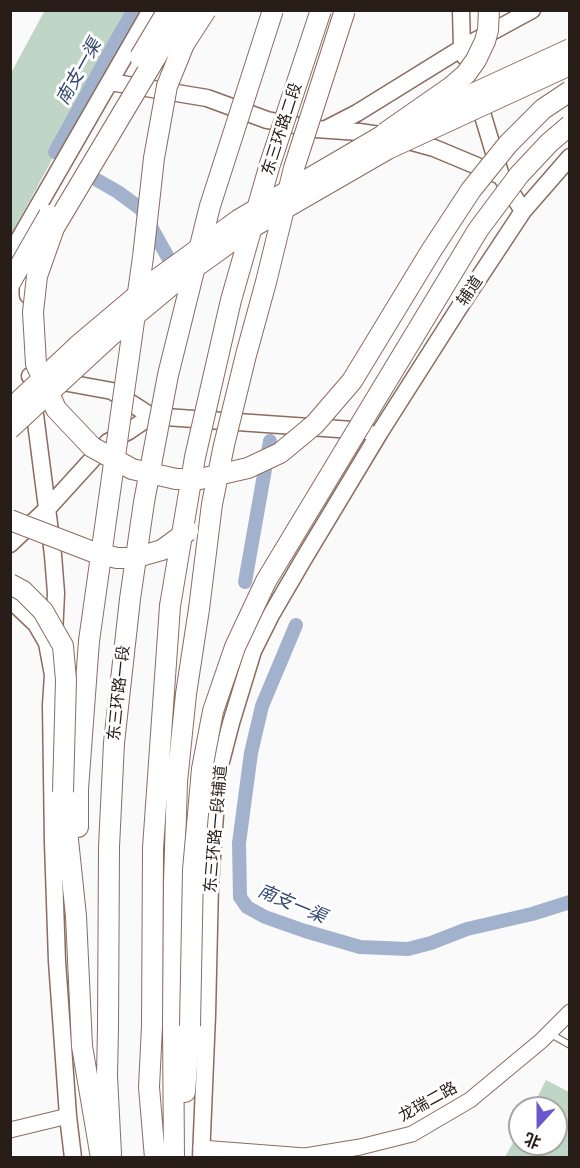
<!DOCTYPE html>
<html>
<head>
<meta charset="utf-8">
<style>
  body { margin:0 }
  #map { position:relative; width:580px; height:1168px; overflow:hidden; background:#fafafa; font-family:Inter,"Noto Sans SC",sans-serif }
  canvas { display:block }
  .frame { position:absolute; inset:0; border:12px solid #291d17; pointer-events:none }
  .north { position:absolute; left:508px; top:1096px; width:60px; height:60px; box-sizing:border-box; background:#fff; border:2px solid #a9a5a2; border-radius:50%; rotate:201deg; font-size:16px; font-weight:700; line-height:24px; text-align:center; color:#291d17 }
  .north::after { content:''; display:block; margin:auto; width:21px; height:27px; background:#6957d0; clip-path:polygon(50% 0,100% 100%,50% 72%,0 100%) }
</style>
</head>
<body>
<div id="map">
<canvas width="580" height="1168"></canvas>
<div class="frame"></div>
<div class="north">北</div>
</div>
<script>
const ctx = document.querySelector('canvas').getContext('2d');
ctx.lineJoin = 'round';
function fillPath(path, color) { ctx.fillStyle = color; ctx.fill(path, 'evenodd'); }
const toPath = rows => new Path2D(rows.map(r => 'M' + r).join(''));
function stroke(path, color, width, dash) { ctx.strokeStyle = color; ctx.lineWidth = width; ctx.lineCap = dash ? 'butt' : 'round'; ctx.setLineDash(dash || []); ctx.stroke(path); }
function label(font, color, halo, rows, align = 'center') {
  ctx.font = font + ' Inter,"Noto Sans SC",sans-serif'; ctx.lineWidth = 6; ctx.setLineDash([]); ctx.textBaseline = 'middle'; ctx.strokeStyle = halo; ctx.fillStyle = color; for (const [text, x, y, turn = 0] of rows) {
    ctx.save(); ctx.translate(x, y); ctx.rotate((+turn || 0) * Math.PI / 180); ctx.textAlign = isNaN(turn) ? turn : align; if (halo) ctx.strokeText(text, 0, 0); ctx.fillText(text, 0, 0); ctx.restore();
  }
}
fillPath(toPath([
  [45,10,134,11,110,53,11,235,11,73],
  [546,1080,569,1092,569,1157,505,1157,520,1130,520,1144,556,1144,556,1108,532,1108]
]), '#bfd6c6');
stroke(toPath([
  [55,152,116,41,134,10],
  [97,180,118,192,141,209,175,270],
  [245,582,270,441],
  [296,625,262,706,251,753,239,843,240,897,247,907,265,917,305,931,360,947,408,949,431,943,467,929,532,914,570,902]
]), '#a2b2cd', 14);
const service = toPath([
  [549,1033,570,1045]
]);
const tertiary = toPath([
  [10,1130,68,1116],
  [201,1148,305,1156,360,1147,412,1134,470,1100,541,1041,570,1012]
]);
const secondary = toPath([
  [461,10,462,48,465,57],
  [110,82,207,98,267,120,316,129,359,132,394,137,434,148,501,176],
  [477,96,501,176,523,211],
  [326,129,357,113,462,48,532,10],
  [10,255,151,10],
  [28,295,28,224],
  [30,376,112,391,151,416,367,431],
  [33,399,53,555,56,593,54,635],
  [10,544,47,509,108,442,129,431,151,416],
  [10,602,16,605,36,624,47,643,53,675,51,705,53,843,57,961,68,1116,73,1158],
  [201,1158,207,1015,210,884,218,773,231,723,253,651,271,615,303,560,380,432,457,311,523,211,570,157]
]);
const trunk = toPath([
  [63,792,76,916,82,1046,101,1158],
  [78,827,78,789,89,641],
  [108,1028,107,1076,111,1154],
  [185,1092,190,1026],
  [155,1158,149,1087,152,1026,153,848,170,606],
  [174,1158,173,1024,174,883,177,782,186,694,199,609]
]);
stroke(service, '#8b6c5f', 8);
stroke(tertiary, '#8b6c5f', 17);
stroke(secondary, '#8b6c5f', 19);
stroke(trunk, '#8b6c5f', 22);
stroke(service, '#fff', 6);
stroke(tertiary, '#fff', 15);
stroke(secondary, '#fff', 16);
stroke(trunk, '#fff', 20);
const primaryBridge = toPath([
  [10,408,77,345,154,280,238,219,385,133,570,48],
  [10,430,113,335,178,281,246,232,388,150,570,66]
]);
const trunkBridge = toPath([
  [184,10,54,228,37,276,33,312,36,364,56,409,92,447,132,469,176,479,200,479,248,468,280,453,315,424,352,381,431,251,471,190,508,144,543,109,570,91],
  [140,57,168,10],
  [385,133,451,87,466,74,476,60,485,41,488,30,489,10],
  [10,283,49,215],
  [10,520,93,552,117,558,134,558,162,550,188,531],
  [10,584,23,591,43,611,63,646,66,680,63,792],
  [170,606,195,457,231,300,270,164,321,10],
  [199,609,212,504,224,445,246,355,266,282,294,168,345,10],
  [89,641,143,257,154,158,167,86,184,44,206,10],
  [190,1026,193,870,202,769,213,711,235,647,266,581,478,230,519,175,549,143,570,125],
  [108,1028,109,847,114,743,130,599,144,502,168,375,210,206,273,10]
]);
stroke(primaryBridge, '#8b6c5f', 20, []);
stroke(trunkBridge, '#8b6c5f', 22, []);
stroke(primaryBridge, '#fff', 18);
stroke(trunkBridge, '#fff', 20);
label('16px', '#291d17', '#fff', [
  ["东三环路二段",282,129,-72],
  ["辅道",470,291,-56],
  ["东三环路一段",119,693,-84],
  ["东三环路一段辅道",216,829,-85],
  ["龙瑞二路",428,1102,-29]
]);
label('italic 18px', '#32476f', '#fff', [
  ["南支一渠",79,72,-61],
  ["南支一渠",292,904,23]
]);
</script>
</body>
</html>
